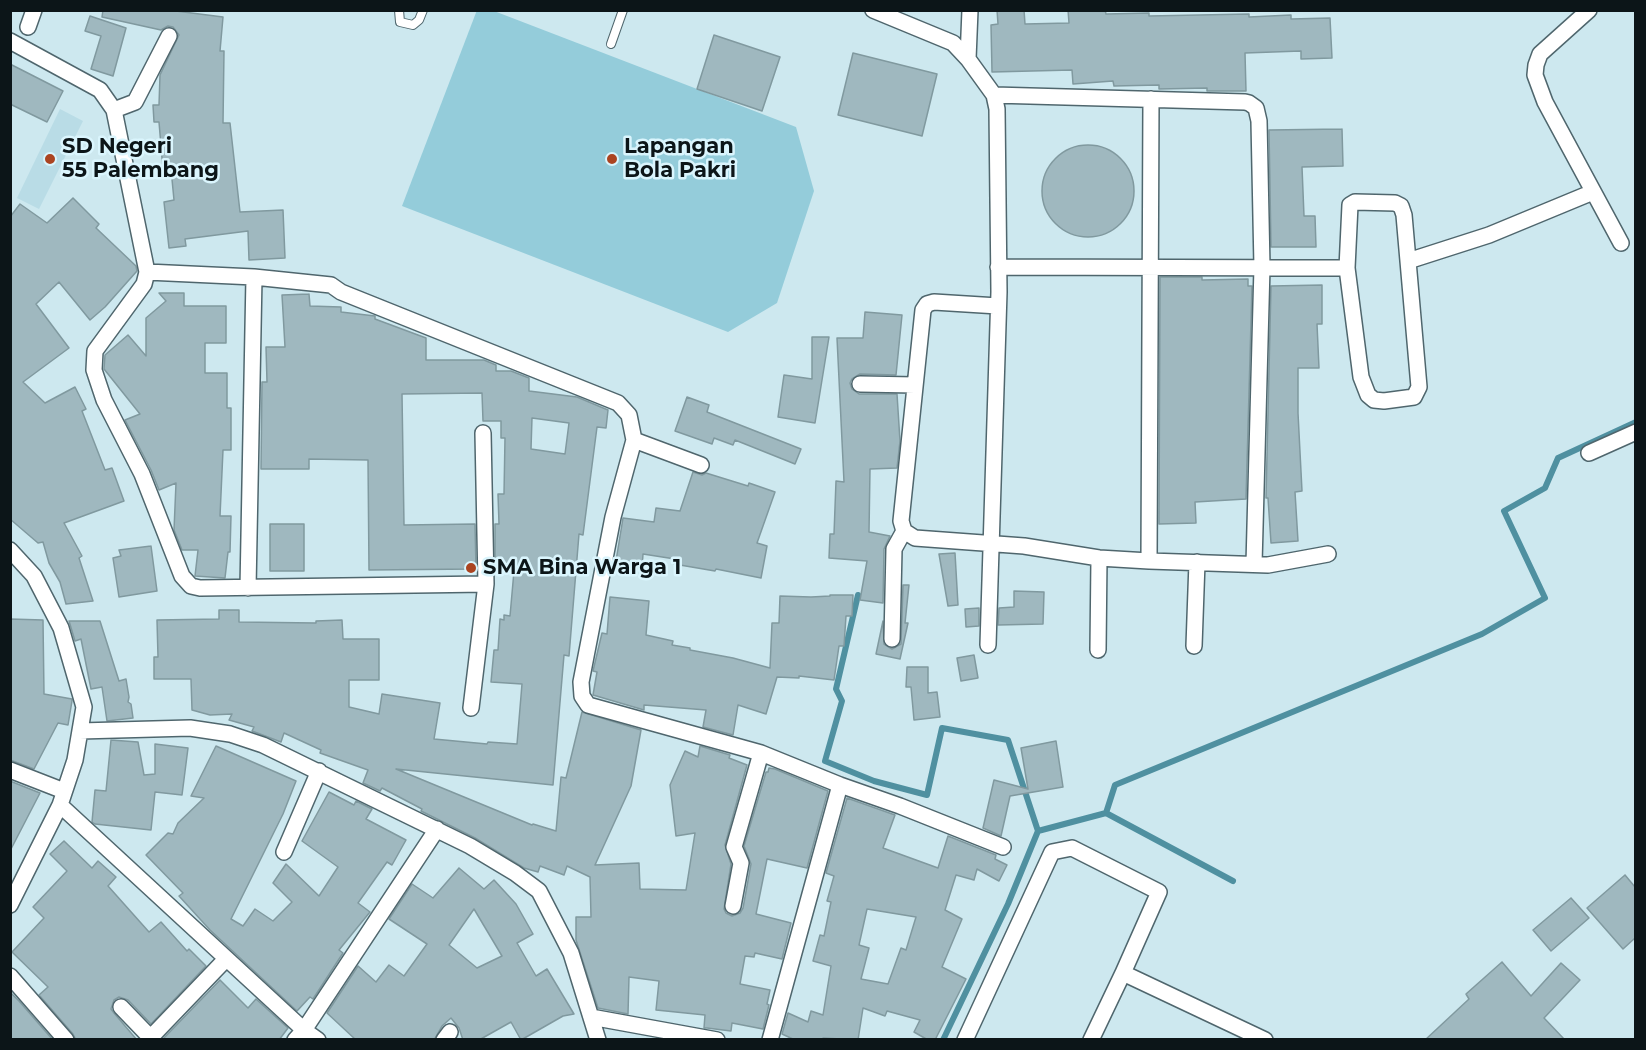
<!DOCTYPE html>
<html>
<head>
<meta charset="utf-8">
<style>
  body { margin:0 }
  #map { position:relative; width:1646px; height:1050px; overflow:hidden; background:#cde8ef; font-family:Montserrat,sans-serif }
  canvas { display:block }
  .frame { position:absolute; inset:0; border:12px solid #0c1518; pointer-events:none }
</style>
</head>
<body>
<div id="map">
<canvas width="1646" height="1050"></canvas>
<div class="frame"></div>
</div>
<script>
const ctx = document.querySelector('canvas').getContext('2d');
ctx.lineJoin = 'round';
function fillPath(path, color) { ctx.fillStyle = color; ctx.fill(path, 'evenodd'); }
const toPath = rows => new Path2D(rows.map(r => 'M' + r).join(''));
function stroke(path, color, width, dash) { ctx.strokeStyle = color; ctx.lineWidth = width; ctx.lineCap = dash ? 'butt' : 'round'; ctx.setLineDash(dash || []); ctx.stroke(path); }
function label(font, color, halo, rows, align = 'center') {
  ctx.font = font + ' Montserrat,sans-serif'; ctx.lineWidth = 5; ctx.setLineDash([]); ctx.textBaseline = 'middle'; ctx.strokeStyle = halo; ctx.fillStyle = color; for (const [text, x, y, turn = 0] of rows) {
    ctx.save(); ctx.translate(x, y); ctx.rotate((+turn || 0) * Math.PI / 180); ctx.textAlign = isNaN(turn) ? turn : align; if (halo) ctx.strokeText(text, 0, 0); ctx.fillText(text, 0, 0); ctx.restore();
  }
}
fillPath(toPath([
  [60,109,83,121,39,209,17,198]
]), '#b9dce6');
fillPath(toPath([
  [477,10,494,11,796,127,814,191,777,303,728,332,402,206]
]), '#94ccda');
stroke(toPath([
  [858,595,836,689,842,701,825,761,874,781,927,795,942,728,1008,740,1038,831],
  [1106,813,1233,881],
  [943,1040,1008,904,1038,831,1106,813,1115,785,1482,634,1545,598,1504,511,1545,488,1558,458,1636,422]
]), '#4f90a0', 6);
const building = toPath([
  [103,10,168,10,223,17,220,51,224,51,223,123,230,123,240,212,283,210,285,258,249,260,248,231,185,239,186,246,169,248,164,202,174,200,171,169,163,170,159,122,154,122,153,105,159,105,160,75,179,35,173,27,168,26,161,30,102,17,103,10],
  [997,10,1024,10,1025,24,1069,23,1068,10,1105,10,1106,14,1149,13,1149,16,1249,14,1249,17,1291,15,1291,19,1330,18,1332,58,1301,59,1301,51,1245,53,1246,91,1207,91,1207,88,1159,89,1159,85,1114,86,1113,81,1073,84,1072,70,992,72,991,25,998,24,997,10],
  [90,16,126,28,113,76,91,69,101,36,85,31,90,16],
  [714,35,780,57,762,111,697,89,714,35],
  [853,53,937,74,922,136,838,115,853,53],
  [10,64,63,91,47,122,10,104,10,64],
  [1342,129,1343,166,1302,167,1304,216,1315,216,1316,247,1271,247,1269,130,1342,129],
  '1042 191a46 46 0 1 1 92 0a46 46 0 1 1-92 0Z',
  [73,198,99,224,96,228,136,266,137,271,105,307,90,320,59,282,36,304,69,348,23,382,45,403,75,387,86,409,82,411,105,470,112,468,124,501,64,523,82,556,79,558,93,601,66,604,60,582,49,563,43,542,38,543,10,519,10,217,20,204,47,223,73,198],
  [1160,277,1202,277,1202,280,1248,279,1248,286,1252,286,1246,499,1195,502,1196,523,1159,524,1160,277],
  [1322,285,1322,324,1317,324,1319,368,1298,368,1298,413,1302,491,1295,492,1298,541,1271,543,1268,498,1266,498,1271,286,1322,285],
  [159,293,184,293,184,306,226,306,226,343,205,343,205,373,227,373,227,408,231,408,231,450,223,450,220,516,231,516,230,552,228,552,225,578,195,576,198,550,182,550,174,530,176,483,159,490,151,470,125,420,140,414,104,369,105,355,128,335,146,356,146,318,166,301,159,293],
  [309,294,310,306,341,307,341,312,375,316,375,319,426,338,426,360,484,360,496,365,496,371,511,371,529,378,529,391,577,397,608,410,606,428,597,427,583,535,579,534,569,656,564,655,553,785,396,769,532,825,533,824,556,831,561,777,566,778,582,712,641,730,631,786,595,865,639,863,640,889,686,890,695,833,676,836,670,785,685,751,698,757,700,746,730,755,729,758,747,765,725,845,731,864,724,909,726,913,732,916,740,913,743,908,751,864,744,846,766,772,768,772,769,768,775,769,828,791,807,868,767,859,756,914,791,923,782,959,755,953,754,957,745,956,740,984,770,990,767,1004,769,1005,763,1029,732,1023,731,1031,707,1028,704,1028,705,1015,656,1010,659,981,629,977,628,1014,598,1008,576,940,576,917,591,917,590,877,567,866,564,875,540,866,538,872,524,868,475,838,421,811,422,809,382,788,380,791,363,783,368,770,320,753,321,750,284,733,281,742,252,731,254,727,229,720,232,714,210,715,192,710,191,679,154,679,154,657,158,657,157,620,219,619,219,610,239,610,239,622,316,623,316,621,342,620,343,639,379,639,379,680,349,680,349,707,379,714,382,694,440,703,434,739,487,744,488,742,517,744,522,684,491,682,494,650,498,650,500,619,504,620,504,615,510,616,514,571,500,571,500,568,495,568,495,524,499,524,498,494,504,494,505,438,501,438,501,421,483,421,482,393,402,394,404,525,475,524,476,569,369,570,368,460,309,459,309,469,261,469,262,382,267,382,266,347,285,347,282,295,309,294],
  [532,418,569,423,565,454,531,449,532,418],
  [865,312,902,315,896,375,860,374,852,379,850,383,852,389,859,394,897,394,900,441,897,468,870,469,869,532,890,536,884,549,883,603,860,600,867,561,829,558,830,534,834,534,836,481,844,482,837,338,863,338,865,312],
  [812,337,829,337,815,423,778,417,784,375,812,379,812,337],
  [687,397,709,405,707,412,801,449,795,464,735,440,733,445,714,438,712,444,675,431,687,397],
  [693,472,702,475,706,473,748,486,749,483,775,492,757,543,767,546,761,578,716,569,715,571,674,564,675,559,643,554,642,569,615,567,623,518,654,522,656,508,680,511,693,472],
  [270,524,304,524,304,571,270,571,270,524],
  [151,546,157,591,119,597,113,558,121,556,119,550,151,546],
  [955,553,958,605,948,606,939,554,955,553],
  [903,585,909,585,905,623,908,623,900,659,876,654,883,621,884,644,892,649,901,644,903,585],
  [1014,591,1044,592,1043,624,998,625,999,608,1014,607,1014,591],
  [830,595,853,595,852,616,846,616,844,646,839,646,834,680,799,676,799,678,777,677,766,714,738,705,733,735,703,727,706,710,644,705,644,710,593,695,597,672,593,671,602,633,607,634,610,597,649,601,646,635,673,641,672,645,690,648,690,650,733,658,770,668,772,623,779,623,780,596,811,597,830,596,830,595],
  [979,608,979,626,966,627,965,609,979,608],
  [10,619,43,620,44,694,72,699,72,701,68,725,58,723,34,769,10,760,10,619],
  [69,621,100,621,119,681,126,679,129,697,128,702,131,704,133,718,107,721,102,687,91,689,81,639,75,641,69,621],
  [974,655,978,678,961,681,957,658,974,655],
  [907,667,928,667,928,693,937,692,940,717,914,720,911,687,906,687,907,667],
  [111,740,138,742,144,775,155,774,155,744,188,748,182,795,155,792,151,830,95,824,92,822,95,790,106,791,111,740],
  [1056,741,1063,787,1010,796,1001,836,983,828,994,780,1028,789,1021,748,1056,741],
  [216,746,296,781,283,814,231,919,243,926,255,909,273,921,292,902,273,883,286,864,319,896,338,867,302,841,329,792,354,805,356,801,372,809,366,819,406,840,392,865,387,862,358,903,370,912,339,950,343,953,313,999,310,997,297,1011,210,930,179,896,183,893,146,855,168,833,173,834,178,823,204,798,191,796,216,746],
  [10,781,40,793,10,851,10,781],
  [847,798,895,815,883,848,938,868,948,836,996,855,995,859,1007,865,999,881,977,869,974,880,956,875,945,910,962,919,942,967,966,979,935,1040,928,1040,914,1032,920,1020,887,1011,885,1016,863,1008,858,1040,823,1038,822,1040,795,1040,782,1034,788,1013,808,1022,811,1011,823,1015,831,966,813,961,820,935,824,936,831,902,827,901,834,876,826,873,847,798],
  [867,909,916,917,906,950,901,948,888,984,861,979,869,948,859,945,867,909],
  [64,841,92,868,98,861,116,877,108,886,149,932,161,922,187,951,189,949,206,966,151,1024,128,1000,119,997,114,1000,111,1009,114,1013,137,1040,76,1040,73,1034,39,995,48,987,12,952,44,918,33,907,67,871,50,854,64,841],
  [459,868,484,889,494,880,516,904,533,934,517,943,536,976,547,969,574,1014,563,1016,521,1040,511,1022,479,1040,463,1040,459,1028,451,1018,442,1026,434,1040,356,1040,327,1013,358,966,376,982,389,965,404,976,427,944,389,919,412,884,433,898,459,868],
  [474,909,502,956,477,968,449,945,474,909],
  [1625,875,1635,887,1635,938,1623,949,1587,908,1625,875],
  [1571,898,1589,918,1551,951,1533,930,1571,898],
  [1502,962,1531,996,1561,963,1580,980,1544,1018,1565,1040,1425,1040,1469,999,1466,994,1502,962],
  [220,980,248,1008,256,999,288,1028,279,1040,162,1040,220,980],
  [10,992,19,1001,53,1040,10,1040,10,992]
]);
fillPath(building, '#9fb8bf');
stroke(building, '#80999f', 1.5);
const lane = toPath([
  [399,10,400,22,413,25,419,20,423,10],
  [611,44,623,10]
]);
const street = toPath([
  [873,10,953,43,968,59,994,95,997,109,999,292,988,645],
  [1589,10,1540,54,1536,65,1535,75,1545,102,1621,243],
  [28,27,34,10],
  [10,41,100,90,114,110,147,272,254,277,331,285,341,292,618,403,629,415,634,440,613,517,581,682,582,696,588,705,761,753,840,785,900,806,1003,847],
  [968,59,970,10],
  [994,95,1245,102,1249,103,1256,108,1259,121,1262,267,1254,564],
  [114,110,135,102,169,36],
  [1408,261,1489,235,1593,192],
  [998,267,1347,268,1361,377,1368,395,1374,400,1384,401,1414,397,1419,387,1404,215,1401,206,1395,203,1355,202,1350,205,1347,268],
  [147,272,144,284,95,351,94,370,104,400,142,474,182,576,191,586,200,588,486,584,471,708],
  [998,306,934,302,927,304,923,310,901,521,904,531,915,538,1024,546,1099,558,1149,561,1268,565,1328,554],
  [860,384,915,385],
  [483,433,486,584],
  [634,440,701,465],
  [1589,453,1636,432],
  [10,550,34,576,61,628,84,707,75,760,60,805,10,905],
  [1149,561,1151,99],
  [248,588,254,277],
  [892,639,894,549,904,531],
  [1194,646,1197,562],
  [1098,650,1099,558],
  [80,731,190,728,230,734,263,745,470,846,515,873,539,891,571,953,598,1040],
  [10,770,64,791],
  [60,805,304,1030,318,1040],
  [284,852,319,771],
  [733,906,741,863,734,847,761,753],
  [10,976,66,1040],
  [121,1007,148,1035,154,1034,226,959],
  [591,1017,717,1040],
  [295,1040,304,1030,437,829],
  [444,1040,450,1032],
  [770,1040,840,785],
  [965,1040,1052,852,1072,848,1159,892,1123,973,1265,1040],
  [1091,1040,1123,973]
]);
stroke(lane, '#4f666d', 10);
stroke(street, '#4f666d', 18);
stroke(lane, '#fff', 8);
stroke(street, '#fff', 15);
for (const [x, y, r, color] of [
  [50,159,6,"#ab4421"],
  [612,159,6,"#ab4421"],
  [471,568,6,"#ab4421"]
]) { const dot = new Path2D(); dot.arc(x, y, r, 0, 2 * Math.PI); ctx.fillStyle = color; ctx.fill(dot); stroke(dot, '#daf5fd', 2); }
label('bold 21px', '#0c1518', '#daf5fd', [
  ["SD Negeri",62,147],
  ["55 Palembang",62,171],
  ["Lapangan",624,147],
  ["Bola Pakri",624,171],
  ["SMA Bina Warga 1",483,568]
], 'left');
</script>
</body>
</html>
